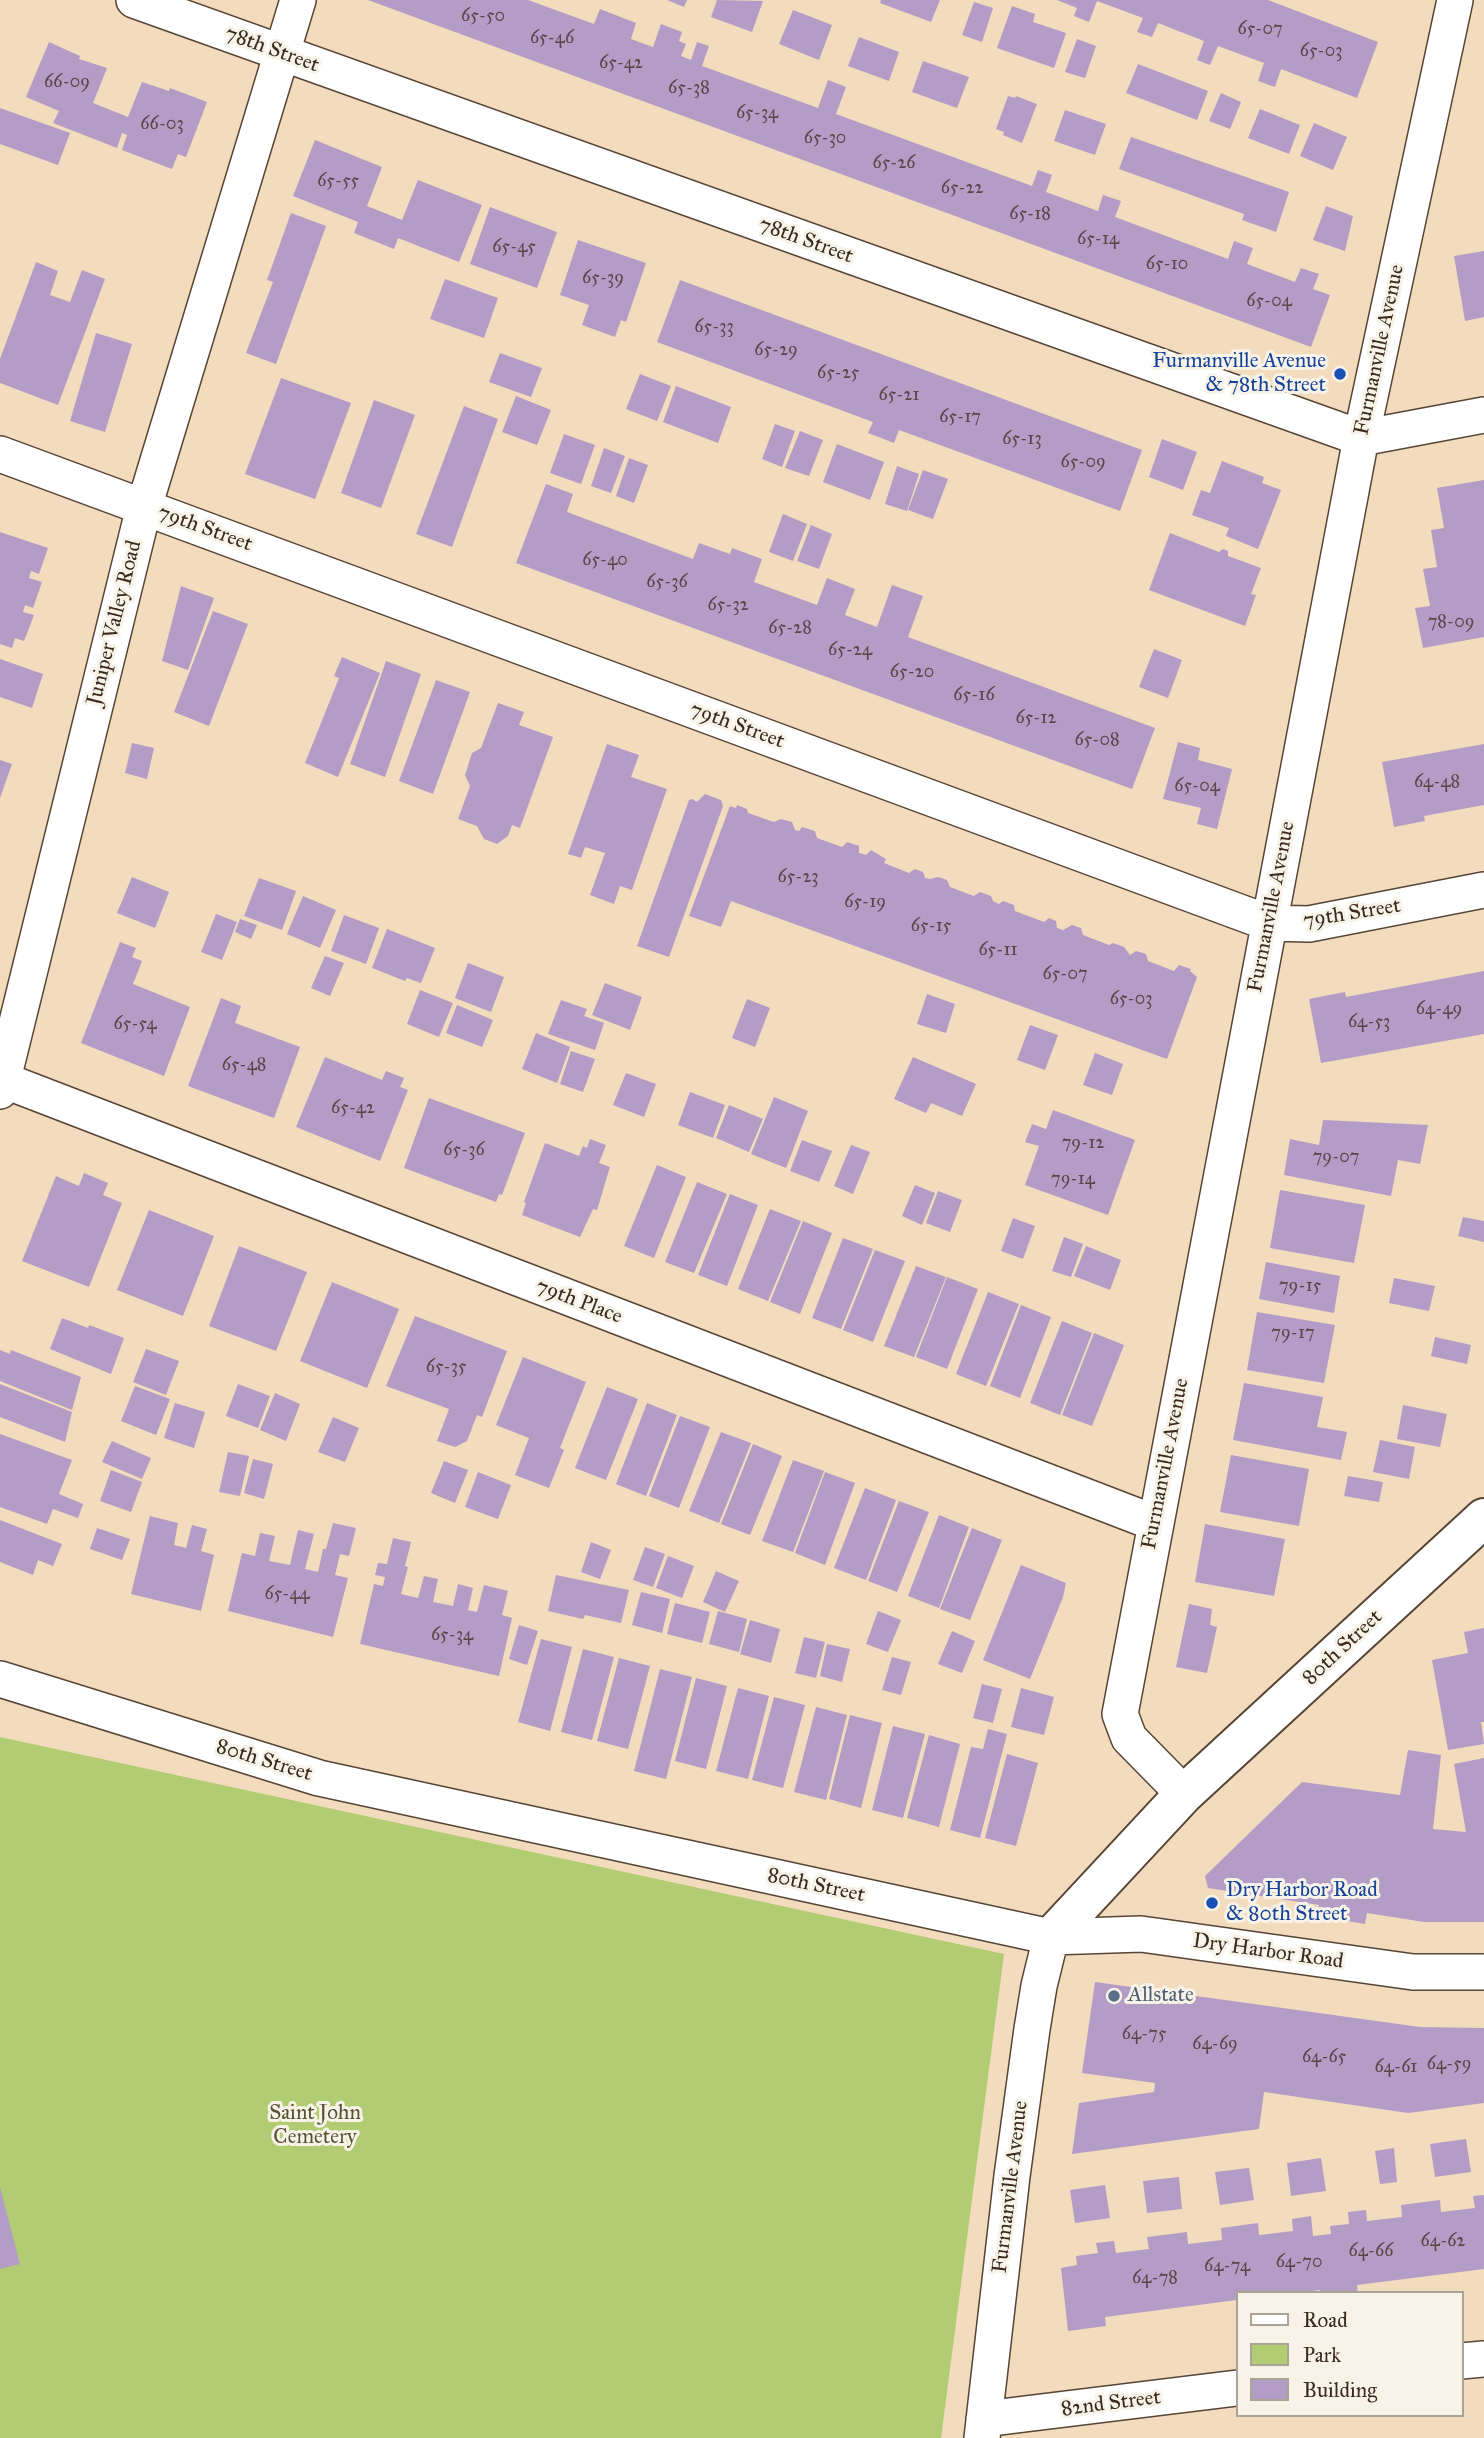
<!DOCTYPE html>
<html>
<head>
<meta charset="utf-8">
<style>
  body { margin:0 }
  #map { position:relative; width:1484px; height:2438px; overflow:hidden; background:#f3dcbd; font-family:"IM FELL Great Primer",serif }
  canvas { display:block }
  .legend { position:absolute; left:1236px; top:2291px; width:228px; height:126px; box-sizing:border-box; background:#f7f3e8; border:2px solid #aca397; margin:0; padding:9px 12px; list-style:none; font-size:21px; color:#3b2a1e }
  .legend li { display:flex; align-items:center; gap:14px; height:35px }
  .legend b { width:35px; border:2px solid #aca397 }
</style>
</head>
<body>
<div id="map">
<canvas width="1484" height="2438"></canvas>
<ul class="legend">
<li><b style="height:9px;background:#fff"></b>Road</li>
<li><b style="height:19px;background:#b1cc72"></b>Park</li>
<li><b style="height:19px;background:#b39cc5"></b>Building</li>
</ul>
</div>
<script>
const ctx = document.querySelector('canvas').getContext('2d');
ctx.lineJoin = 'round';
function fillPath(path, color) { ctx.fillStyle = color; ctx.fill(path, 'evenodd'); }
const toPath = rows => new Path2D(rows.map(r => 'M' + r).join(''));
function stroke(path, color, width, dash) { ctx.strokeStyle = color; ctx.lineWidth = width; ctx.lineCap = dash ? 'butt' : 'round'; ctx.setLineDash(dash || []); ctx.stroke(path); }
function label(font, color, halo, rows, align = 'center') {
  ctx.font = font + ' "IM FELL Great Primer",serif'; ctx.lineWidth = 6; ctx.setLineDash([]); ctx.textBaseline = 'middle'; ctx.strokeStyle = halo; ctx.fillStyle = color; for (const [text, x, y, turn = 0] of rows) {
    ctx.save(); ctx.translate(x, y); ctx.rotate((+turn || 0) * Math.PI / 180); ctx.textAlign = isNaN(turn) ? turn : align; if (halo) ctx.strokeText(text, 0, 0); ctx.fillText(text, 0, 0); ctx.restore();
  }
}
fillPath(toPath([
  [0,1737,1004,1954,941,2438,0,2438]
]), '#b1cc72');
fillPath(toPath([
  [368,0,528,0,594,24,600,9,636,23,631,39,653,47,661,24,682,32,679,41,686,44,681,56,691,60,697,42,709,46,702,66,818,108,828,80,846,87,836,114,1032,186,1038,170,1052,175,1046,192,1098,211,1103,195,1121,201,1115,217,1228,259,1234,241,1253,248,1247,264,1295,282,1301,268,1319,274,1313,289,1330,295,1311,347],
  [667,0,687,0,684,7],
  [717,0,763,1,752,32,711,17],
  [881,0,940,0,931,22,880,3],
  [1057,0,1268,0,1378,42,1357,98,1281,69,1275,87,1258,81,1264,63,1218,46,1210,65,1197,60,1204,41,1158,23,1152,37,1137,32,1143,18,1097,1,1089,22,1074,16,1077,8],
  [974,2,993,8,982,42,962,35],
  [1012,6,1035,14,1033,22,1066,33,1054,68,997,48],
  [793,10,832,25,819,60,779,44],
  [859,37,899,52,889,81,848,66],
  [1077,39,1096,46,1085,78,1065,72],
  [49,42,80,56,79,59,107,68,93,103,128,117,142,82,169,91,170,88,207,102,186,157,178,154,172,169,122,150,127,135,122,133,117,148,53,123,59,111,26,97],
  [923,61,969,77,957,108,912,92],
  [1138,64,1208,91,1197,120,1126,93],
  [1221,93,1241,102,1230,129,1209,121],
  [1008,96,1015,98,1016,96,1037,104,1022,143,1003,135,1004,132,996,129],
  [0,108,70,133,58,165,0,144],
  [1260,109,1300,125,1289,154,1248,138],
  [1065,110,1106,124,1095,155,1054,141],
  [1314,123,1347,137,1333,170,1300,156],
  [1131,137,1289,192,1276,232,1242,220,1244,214,1119,169],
  [315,140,382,167,367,206,402,220,418,180,482,205,459,262,398,238,394,249,354,233,358,222,293,196],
  [1326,206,1353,216,1345,251,1313,240],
  [490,207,557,232,537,288,470,264],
  [291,213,326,226,276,364,246,353,273,282,267,280],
  [578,240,646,263,626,322,621,320,615,337,582,325,589,305,560,295],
  [1484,251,1484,317,1465,321,1454,256],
  [36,262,58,271,50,295,70,302,82,270,105,279,58,405,0,383,0,359],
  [445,279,498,298,484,338,430,319],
  [680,280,1142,450,1120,511,899,430,894,443,868,433,873,422,657,342],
  [96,333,132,344,105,432,70,421],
  [500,353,542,368,531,397,489,382],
  [640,374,671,386,657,421,626,409],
  [281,378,351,403,315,499,245,474],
  [676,386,731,407,718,443,663,422],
  [516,396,551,410,537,445,502,432],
  [374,400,415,415,381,508,341,493],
  [464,406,498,419,452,547,416,534],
  [775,424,795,431,782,467,762,459],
  [800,431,823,440,809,476,785,468],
  [564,434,595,445,581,484,550,473],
  [1162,439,1197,452,1183,490,1149,477],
  [837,444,884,462,870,500,823,482],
  [604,448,625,456,611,493,591,486],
  [629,458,648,465,634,503,616,496],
  [1222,461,1264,477,1262,483,1281,490,1258,549,1226,536,1229,528,1192,515,1201,490,1210,493],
  [897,466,919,474,907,511,885,504],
  [923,470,948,479,933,519,908,510],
  [1484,480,1484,637,1423,648,1415,608,1430,606,1423,569,1437,567,1431,530,1444,528,1437,488],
  [546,484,573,494,567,512,693,559,699,543,730,554,732,548,762,559,754,582,817,605,827,578,855,589,845,615,877,627,892,585,923,596,908,637,1155,728,1132,789,516,563],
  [783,514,807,524,793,561,769,552],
  [811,525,832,534,819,569,797,561],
  [0,532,48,548,39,574,31,571,29,578,42,582,33,608,25,605,23,612,34,615,24,641,15,638,12,648,0,644],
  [1170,533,1219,552,1223,549,1228,551,1228,556,1261,568,1251,594,1256,595,1245,626,1149,590],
  [181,586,214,598,188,670,162,661],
  [213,611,248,624,209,726,174,712],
  [1154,649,1182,660,1168,698,1139,687],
  [342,657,380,673,338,777,305,763,339,678,334,676],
  [0,659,43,674,32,708,0,697],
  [386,661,421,674,385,777,350,764],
  [436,680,470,692,433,794,399,781],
  [498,703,524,712,519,725,553,737,520,828,512,825,508,836,497,844,484,839,477,826,458,819,470,786,465,775,472,753,481,748],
  [1178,742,1200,748,1198,760,1232,769,1217,829,1197,824,1201,808,1163,799],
  [132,743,154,748,147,779,125,773],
  [607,744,639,755,631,777,667,789,632,890,620,886,614,904,590,895,605,853,585,847,581,858,568,854],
  [1484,744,1484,805,1424,816,1425,821,1394,827,1382,762],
  [0,760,12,764,0,798],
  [705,794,721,800,723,806,669,957,637,946,689,800,692,799,697,802],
  [737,805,747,809,748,813,774,822,781,819,792,822,795,830,799,831,802,827,815,831,817,838,842,847,847,842,859,846,859,853,866,855,871,850,886,859,884,863,909,873,915,869,923,872,925,878,930,879,938,877,947,880,950,887,963,892,974,896,980,892,991,896,993,901,999,904,1003,901,1014,905,1015,911,1044,922,1049,918,1056,921,1057,928,1063,930,1072,925,1081,928,1083,935,1109,945,1113,943,1124,947,1130,955,1136,951,1146,954,1148,961,1174,971,1179,965,1191,969,1190,971,1197,977,1167,1059,731,901,721,927,689,916,730,806,736,808],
  [132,877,169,892,155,928,117,913],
  [259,878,296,891,282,930,244,916],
  [303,896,336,910,320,948,287,934],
  [216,914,237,922,222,960,201,952],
  [344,915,379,928,366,964,331,951],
  [240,919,257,925,251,939,235,932],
  [387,929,435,948,421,983,407,978,405,981,372,968],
  [120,942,136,948,132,957,142,961,133,984,190,1007,164,1076,81,1043],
  [325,956,344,963,330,996,311,988],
  [468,963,504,977,491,1012,455,998],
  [1484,971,1484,1034,1321,1063,1309,999,1345,992,1346,997],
  [605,983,642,997,630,1030,592,1015],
  [420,990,453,1003,439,1037,407,1024],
  [927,994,955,1004,946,1033,917,1024],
  [221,998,241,1006,235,1023,300,1047,274,1118,188,1086],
  [747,999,770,1008,755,1047,732,1038],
  [561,1000,587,1009,584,1016,604,1023,595,1050,548,1034],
  [457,1005,493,1020,482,1047,446,1033],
  [1030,1025,1058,1035,1045,1070,1017,1060],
  [536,1033,570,1047,557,1083,522,1069],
  [571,1051,595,1059,583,1092,560,1084],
  [1095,1053,1123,1064,1112,1095,1083,1085],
  [325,1057,382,1080,386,1071,404,1078,400,1087,408,1090,380,1161,296,1127],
  [913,1057,976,1084,962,1116,931,1103,926,1113,894,1099],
  [626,1073,656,1084,644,1117,613,1105],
  [690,1092,725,1105,713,1138,678,1125],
  [774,1097,808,1111,786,1168,751,1154],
  [429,1098,525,1133,502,1195,499,1194,496,1202,404,1168],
  [729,1105,763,1119,749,1152,716,1138],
  [1053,1110,1135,1140,1108,1215,1025,1185,1039,1146,1025,1142,1032,1124,1046,1129],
  [1323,1120,1428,1125,1420,1164,1398,1160,1391,1196,1284,1175,1290,1139,1319,1145],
  [590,1139,606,1145,599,1163,610,1167,597,1210,593,1209,580,1237,522,1215,526,1203,524,1202,545,1143,579,1156,583,1146,587,1148],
  [802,1140,832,1151,819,1182,790,1171],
  [851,1145,870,1152,853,1194,834,1186],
  [657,1165,686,1177,654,1258,624,1246],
  [84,1173,108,1183,103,1195,122,1203,89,1287,22,1261,56,1176,79,1186],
  [697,1182,727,1194,694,1273,665,1262],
  [915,1185,935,1193,922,1225,902,1216],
  [1280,1190,1365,1205,1354,1263,1270,1248],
  [938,1191,962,1200,950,1232,926,1223],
  [730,1194,758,1205,727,1286,698,1275],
  [770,1209,801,1221,768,1301,738,1289],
  [149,1210,214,1236,183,1316,117,1290],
  [1463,1217,1484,1221,1484,1242,1458,1236],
  [1013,1218,1035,1226,1023,1259,1001,1251],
  [803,1221,832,1233,800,1314,770,1302],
  [1064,1237,1083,1244,1071,1277,1052,1271],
  [843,1238,873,1249,841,1329,812,1318],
  [239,1246,307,1272,276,1351,209,1326],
  [1086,1246,1121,1260,1110,1290,1074,1276],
  [875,1250,905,1261,873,1342,843,1330],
  [1266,1262,1340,1276,1334,1313,1259,1299],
  [916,1266,946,1277,914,1357,884,1346],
  [947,1277,978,1289,947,1369,916,1357],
  [1394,1278,1435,1286,1429,1311,1389,1303],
  [332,1282,399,1309,367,1388,300,1361],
  [988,1292,1019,1304,986,1386,956,1374],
  [1021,1305,1051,1317,1020,1398,990,1386],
  [1257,1312,1335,1325,1324,1383,1247,1370],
  [415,1316,507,1351,482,1417,477,1415,467,1441,455,1447,437,1441,449,1409,386,1386],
  [62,1318,88,1328,89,1325,124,1338,111,1374,50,1349],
  [1062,1321,1092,1333,1060,1415,1030,1403],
  [1094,1333,1124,1345,1092,1426,1062,1415],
  [1435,1337,1471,1345,1467,1364,1431,1356],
  [146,1349,179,1361,166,1395,133,1382],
  [0,1350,10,1354,11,1350,81,1377,72,1410,0,1381],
  [523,1357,586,1382,560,1448,564,1450,549,1488,515,1475,529,1438,496,1425],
  [1244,1383,1323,1397,1317,1427,1347,1432,1341,1460,1233,1440],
  [0,1384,72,1412,65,1442,0,1417],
  [238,1384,270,1396,258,1428,226,1416],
  [135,1386,170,1399,156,1435,121,1421],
  [607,1387,638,1399,606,1480,575,1468],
  [275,1393,300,1404,286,1441,260,1430],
  [175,1403,205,1412,194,1448,164,1438],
  [647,1403,677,1415,646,1496,616,1484],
  [1403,1405,1447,1414,1440,1447,1397,1439],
  [680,1416,710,1427,679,1508,649,1496],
  [333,1417,359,1428,345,1462,318,1452],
  [721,1432,751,1443,719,1523,689,1511],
  [0,1434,72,1460,59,1494,83,1504,78,1518,53,1509,47,1524,0,1507],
  [1380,1440,1415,1447,1409,1479,1373,1472],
  [112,1441,151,1458,142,1479,102,1462],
  [753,1444,782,1456,750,1535,721,1524],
  [228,1452,249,1456,240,1496,219,1492],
  [1231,1455,1309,1469,1299,1526,1220,1512],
  [253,1459,273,1464,264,1499,244,1493],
  [793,1460,824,1471,793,1552,762,1541],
  [444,1461,468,1470,455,1503,431,1493],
  [111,1470,142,1482,131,1512,100,1501],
  [478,1472,511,1485,498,1519,465,1507],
  [825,1472,855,1483,825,1565,795,1553],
  [1348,1476,1383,1482,1379,1502,1344,1496],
  [865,1488,896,1500,866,1580,834,1568],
  [899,1501,929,1512,897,1592,868,1581],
  [939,1515,969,1527,939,1608,908,1596],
  [150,1516,178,1523,174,1545,186,1548,192,1525,207,1529,201,1551,214,1555,201,1611,131,1594],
  [0,1520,62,1544,53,1566,38,1560,33,1575,0,1562],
  [333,1523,356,1528,349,1556,340,1554,335,1575,348,1578,333,1637,228,1611,242,1553,255,1556,260,1533,275,1536,269,1561,290,1565,298,1530,314,1534,305,1569,318,1572,323,1549,326,1549],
  [1205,1524,1285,1539,1274,1596,1195,1582],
  [97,1528,130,1539,122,1560,90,1549],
  [972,1528,1002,1540,970,1620,940,1609],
  [393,1538,411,1542,405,1566,408,1567,401,1594,418,1598,424,1576,438,1579,433,1602,453,1606,458,1584,473,1588,468,1610,477,1612,484,1585,508,1591,502,1615,512,1618,499,1676,360,1644,374,1584,383,1586,385,1577,375,1575,378,1563,387,1564],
  [591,1542,611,1550,600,1579,581,1572],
  [645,1547,665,1554,653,1587,633,1580],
  [668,1556,694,1566,682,1598,656,1588],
  [1021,1565,1066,1583,1063,1597,1030,1679,983,1660],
  [716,1571,739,1581,725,1612,703,1602],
  [556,1575,629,1590,621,1623,585,1615,583,1619,548,1611],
  [641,1592,670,1599,662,1633,632,1625],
  [675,1603,710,1612,702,1643,667,1634],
  [1189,1604,1212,1609,1210,1625,1217,1627,1207,1673,1176,1667],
  [718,1611,747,1619,739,1652,709,1644],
  [878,1611,901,1620,888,1652,866,1644],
  [750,1620,780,1629,771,1663,740,1654],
  [519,1625,538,1631,527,1665,509,1659],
  [1484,1628,1484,1722,1481,1722,1484,1744,1448,1750,1432,1660,1468,1653,1464,1632],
  [952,1631,975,1641,962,1673,938,1664],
  [804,1637,825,1642,816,1678,795,1673],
  [541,1639,572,1647,550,1731,518,1722],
  [827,1644,850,1649,842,1682,820,1676],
  [583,1649,614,1657,592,1740,561,1732],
  [892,1657,911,1662,901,1695,882,1690],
  [619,1658,650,1666,628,1749,597,1741],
  [660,1669,692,1677,666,1779,634,1771],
  [696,1678,727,1686,706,1769,675,1761],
  [982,1684,1002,1689,993,1723,973,1718],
  [738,1688,769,1696,748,1779,716,1771],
  [1021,1688,1054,1697,1044,1735,1011,1727],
  [774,1697,805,1705,783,1788,752,1780],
  [816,1707,847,1715,826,1800,794,1792],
  [850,1715,882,1723,861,1808,829,1799],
  [893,1726,925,1734,903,1818,872,1810],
  [988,1729,1007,1734,980,1838,950,1830,971,1747,983,1749],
  [929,1735,960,1744,939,1827,907,1818],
  [1408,1750,1441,1755,1433,1829,1466,1832,1454,1764,1484,1758,1484,1922,1424,1922,1367,1913,1365,1924,1317,1916,1319,1905,1208,1888,1205,1876,1302,1782,1400,1795],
  [1007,1754,1038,1763,1016,1846,985,1838],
  [1095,1982,1420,2027,1484,2028,1484,2103,1408,2113,1264,2092,1259,2129,1072,2154,1079,2103,1154,2092,1155,2083,1082,2073],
  [1466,2139,1471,2172,1435,2177,1430,2144],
  [1394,2148,1397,2182,1380,2184,1375,2151],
  [1321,2158,1326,2191,1291,2196,1287,2163],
  [1249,2168,1254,2200,1220,2205,1215,2172],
  [1179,2177,1182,2209,1147,2213,1143,2181],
  [1105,2185,1110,2218,1075,2223,1070,2190],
  [0,2187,20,2264,0,2269],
  [1484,2195,1484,2269,1357,2285,1358,2293,1320,2293,1320,2290,1295,2293,1237,2293,1237,2300,1105,2317,1106,2326,1068,2331,1061,2268,1077,2265,1076,2256,1098,2253,1096,2243,1114,2241,1116,2253,1149,2249,1147,2237,1187,2232,1188,2244,1222,2240,1221,2228,1258,2223,1259,2235,1293,2231,1292,2219,1311,2216,1313,2236,1331,2234,1330,2226,1349,2224,1348,2212,1366,2210,1367,2221,1402,2217,1401,2205,1440,2200,1441,2212,1475,2208,1473,2196]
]), '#b39cc5');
const minor = toPath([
  [134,0,1361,438,1484,415],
  [0,454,1269,923,1309,924,1484,890],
  [3,1080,1155,1523],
  [0,1091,144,507,298,0],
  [0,1679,319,1778,1051,1937,1141,1934,1413,1972,1484,1972],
  [1184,1794,1129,1738,1120,1714,1361,438,1455,0],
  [1461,2361,1484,2359],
  [984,2419,1237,2388],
  [982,2438,1012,2176,1032,2029,1039,1986,1051,1937]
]);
const tertiary = toPath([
  [1051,1937,1184,1794,1484,1518]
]);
stroke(minor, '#574536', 38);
stroke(tertiary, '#574536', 42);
stroke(minor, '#fff', 35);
stroke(tertiary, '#fff', 38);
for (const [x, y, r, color] of [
  [1340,374,7,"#1a4fb4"],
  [1212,1903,7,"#1a4fb4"],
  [1114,1996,7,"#5c6f8a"]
]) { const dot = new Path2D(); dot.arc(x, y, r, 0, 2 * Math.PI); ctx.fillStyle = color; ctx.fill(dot); stroke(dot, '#f7f3e8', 2.5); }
label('18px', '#594648', null, [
  ["65-50",483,17],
  ["65-07",1260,30],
  ["65-46",552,39],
  ["65-03",1321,52],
  ["65-42",621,64],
  ["66-09",67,83],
  ["65-38",689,89],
  ["65-34",757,114],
  ["66-03",162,125],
  ["65-30",825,139],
  ["65-26",894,164],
  ["65-55",338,182],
  ["65-22",962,189],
  ["65-18",1030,215],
  ["65-14",1098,240],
  ["65-45",514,248],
  ["65-10",1167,265],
  ["65-39",603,279],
  ["65-04",1269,302],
  ["65-33",714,328],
  ["65-29",776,351],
  ["65-25",838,374],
  ["65-21",899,396],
  ["65-17",960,418],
  ["65-13",1022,440],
  ["65-09",1083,463],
  ["65-40",605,561],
  ["65-36",667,583],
  ["65-32",728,606],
  ["78-09",1451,623],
  ["65-28",790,629],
  ["65-24",850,651],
  ["65-20",912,673],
  ["65-16",974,696],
  ["65-12",1036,719],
  ["65-08",1097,741],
  ["64-48",1437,783],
  ["65-04",1197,787],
  ["65-23",798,878],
  ["65-19",865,903],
  ["65-15",931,927],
  ["65-11",998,951],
  ["65-07",1065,975],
  ["65-03",1131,1000],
  ["64-49",1439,1010],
  ["64-53",1369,1023],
  ["65-54",135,1025],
  ["65-48",244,1066],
  ["65-42",353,1109],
  ["79-12",1083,1144],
  ["65-36",464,1151],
  ["79-07",1336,1158],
  ["79-14",1073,1180],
  ["79-15",1300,1287],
  ["79-17",1293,1334],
  ["65-35",446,1368],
  ["65-44",287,1595],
  ["65-34",452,1636],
  ["64-75",1144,2035],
  ["64-69",1215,2045],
  ["64-65",1324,2058],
  ["64-59",1449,2065],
  ["64-61",1396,2068],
  ["64-62",1443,2242],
  ["64-66",1371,2252],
  ["64-70",1299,2263],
  ["64-74",1227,2267],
  ["64-78",1155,2279]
]);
label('21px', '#3b2a1e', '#f7f3e8', [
  ["78th Street",272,50,20],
  ["78th Street",806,241,20],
  ["Furmanville Avenue",1380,350,-78],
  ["79th Street",205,529,20],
  ["Juniper Valley Road",115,623,-76],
  ["79th Street",737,726,20],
  ["Furmanville Avenue",1272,907,-79],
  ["79th Street",1352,914,-9],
  ["79th Place",579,1302,21],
  ["Furmanville Avenue",1166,1464,-79],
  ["80th Street",1343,1648,-43],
  ["80th Street",264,1761,17],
  ["80th Street",816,1886,12],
  ["Dry Harbor Road",1268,1952,8],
  ["Furmanville Avenue",1011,2187,-83],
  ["82nd Street",1111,2404,-7]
]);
label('21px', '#164399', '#f7f3e8', [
  ["Furmanville Avenue",1326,362],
  ["& 78th Street",1326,386],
  ["Dry Harbor Road",1226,1891,"left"],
  ["& 80th Street",1226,1915,"left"]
], 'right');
label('21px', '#4e5e75', '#f7f3e8', [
  ["Allstate",1128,1996]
], 'left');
label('21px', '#585233', '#f7f3e8', [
  ["Saint John",315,2114],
  ["Cemetery",315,2138]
]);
</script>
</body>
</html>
